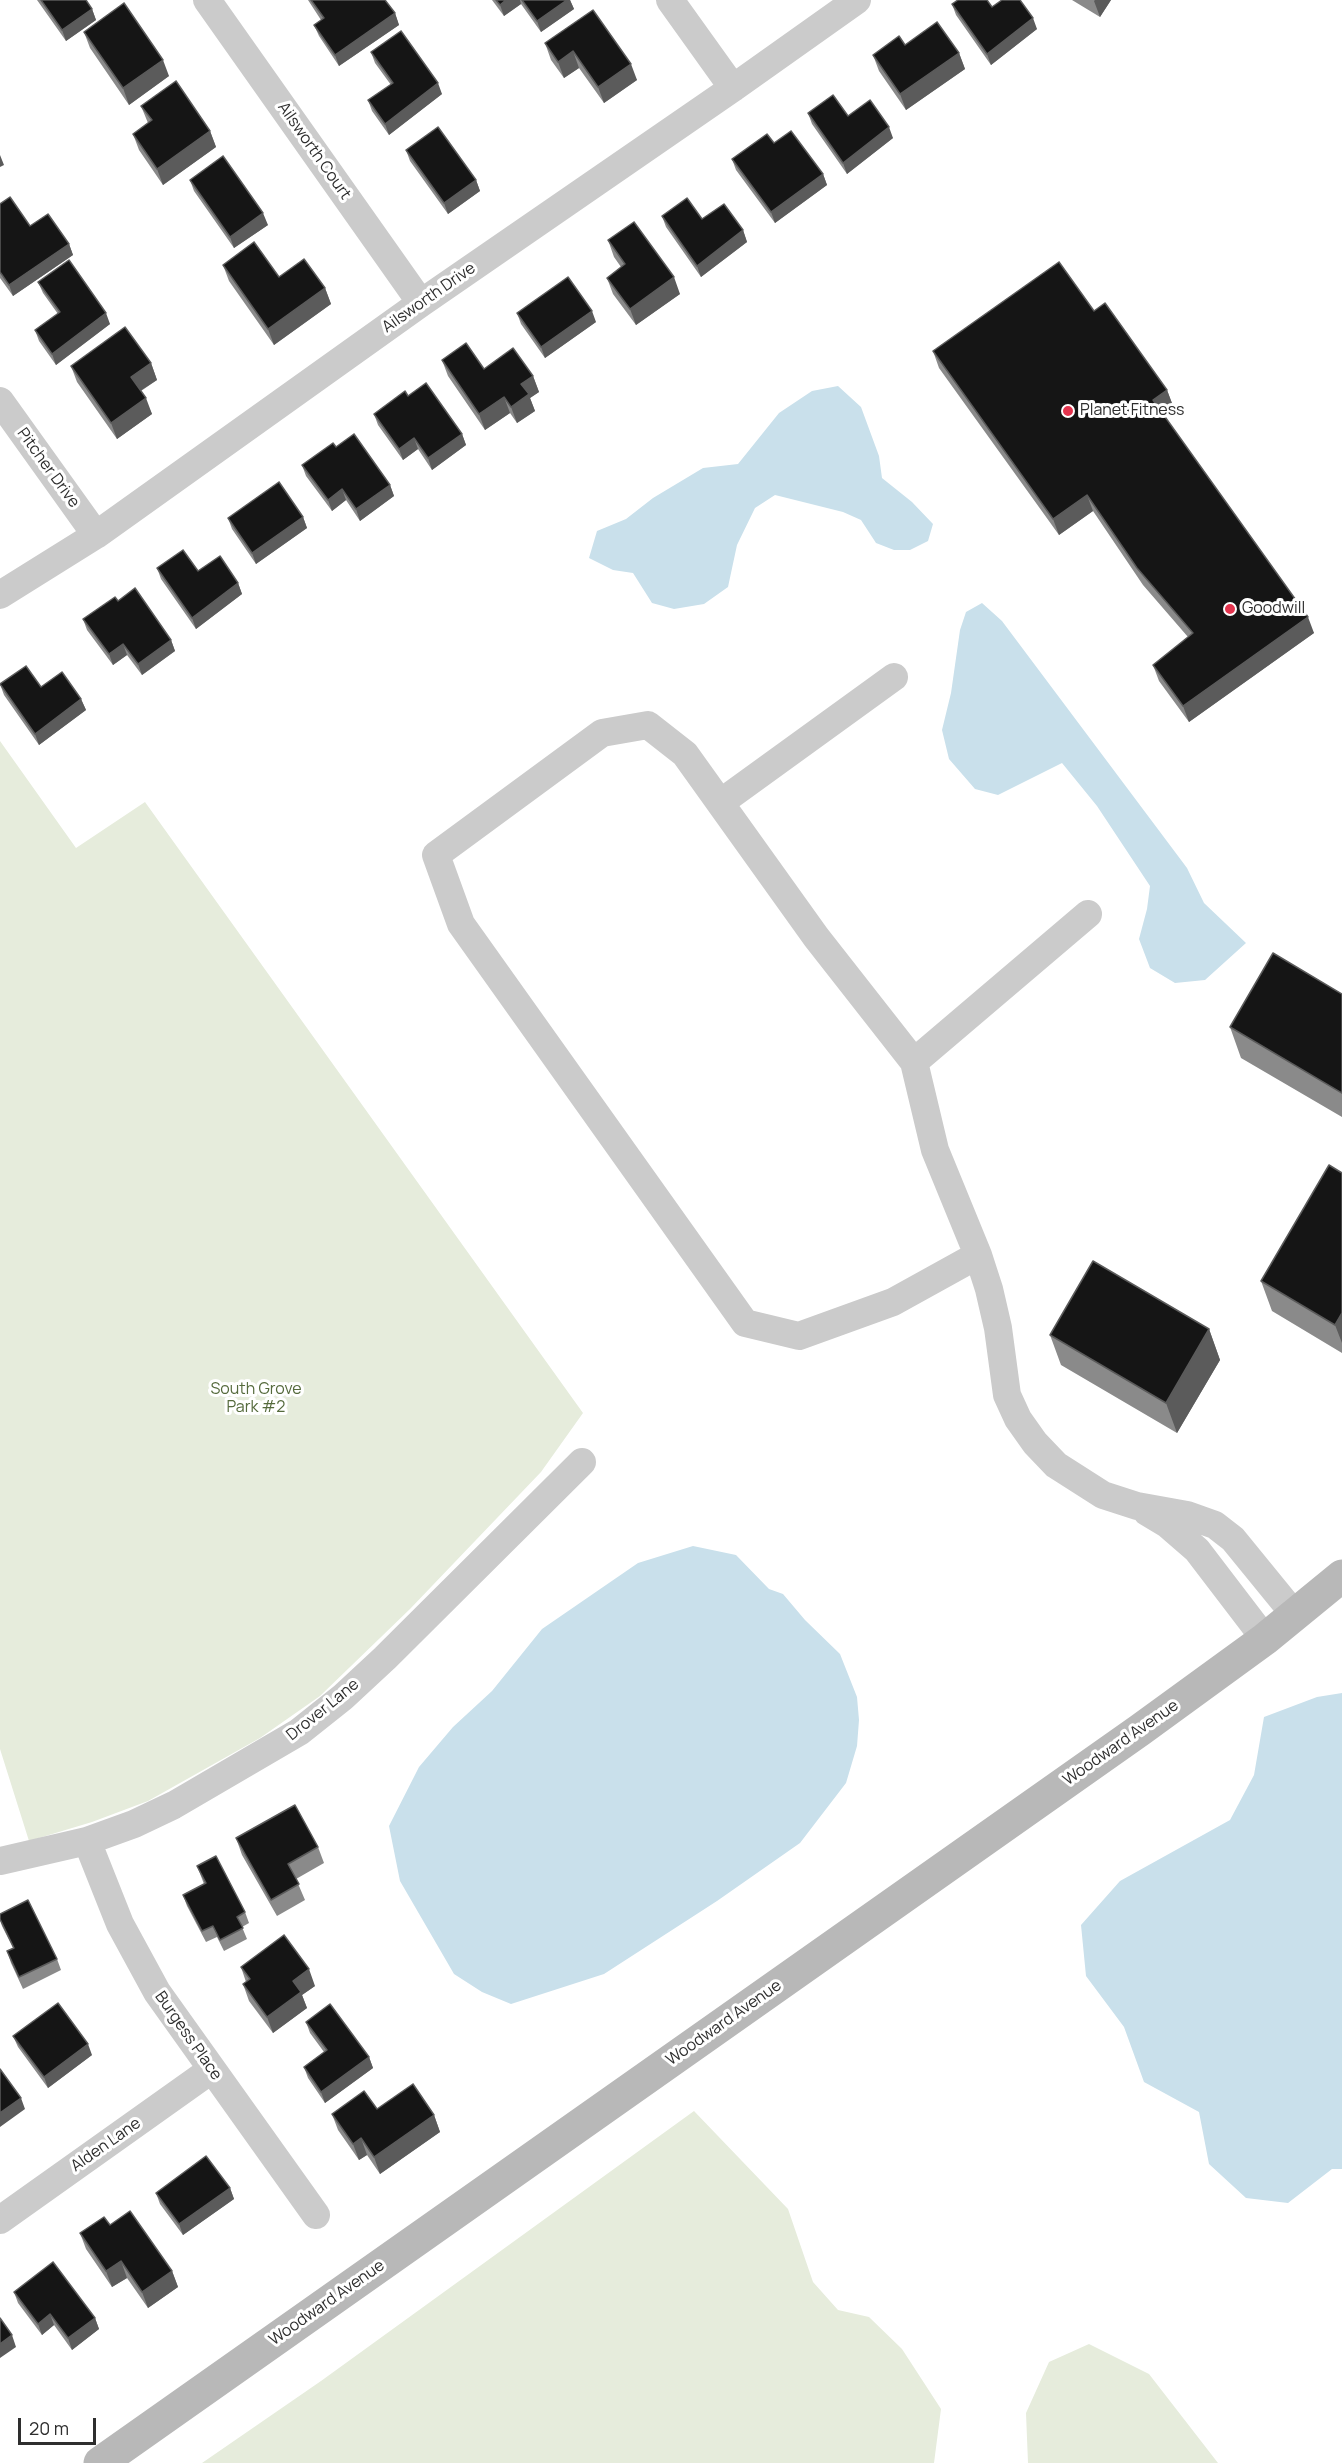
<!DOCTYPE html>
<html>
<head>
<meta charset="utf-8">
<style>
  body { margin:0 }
  #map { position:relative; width:1342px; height:2463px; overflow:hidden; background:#fff; font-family:Manrope,sans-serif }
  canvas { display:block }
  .scale { position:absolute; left:18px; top:2418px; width:78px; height:27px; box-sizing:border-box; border:3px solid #2e2e2e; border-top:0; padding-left:8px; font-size:18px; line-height:21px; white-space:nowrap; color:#2e2e2e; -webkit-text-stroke:4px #fff; paint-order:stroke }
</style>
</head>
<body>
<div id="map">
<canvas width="1342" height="2463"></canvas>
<div class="scale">20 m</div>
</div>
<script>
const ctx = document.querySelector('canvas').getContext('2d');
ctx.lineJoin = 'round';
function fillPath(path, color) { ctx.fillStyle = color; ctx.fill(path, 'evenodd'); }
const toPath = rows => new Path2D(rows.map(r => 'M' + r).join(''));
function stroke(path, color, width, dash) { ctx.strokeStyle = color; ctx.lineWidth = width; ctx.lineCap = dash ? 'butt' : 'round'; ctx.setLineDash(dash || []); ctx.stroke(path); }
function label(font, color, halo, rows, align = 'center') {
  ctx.font = font + ' Manrope,sans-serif'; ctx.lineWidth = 6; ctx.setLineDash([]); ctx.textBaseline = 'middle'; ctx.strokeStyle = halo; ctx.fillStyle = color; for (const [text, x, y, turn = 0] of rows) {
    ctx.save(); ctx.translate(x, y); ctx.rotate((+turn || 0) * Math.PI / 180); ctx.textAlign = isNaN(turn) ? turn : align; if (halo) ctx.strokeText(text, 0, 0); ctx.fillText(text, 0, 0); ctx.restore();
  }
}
fillPath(toPath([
  [0,741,76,848,145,802,583,1413,541,1472,410,1609,320,1696,260,1738,148,1801,92,1822,29,1841,0,1749],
  [694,2111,788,2209,813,2282,838,2310,869,2317,902,2349,941,2409,934,2463,202,2463,321,2381],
  [1089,2344,1149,2374,1218,2463,1028,2463,1026,2413,1049,2362]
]), '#e6ecdc');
fillPath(toPath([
  [838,386,861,407,879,456,882,478,912,502,933,524,928,541,910,550,894,550,876,543,861,520,843,512,775,495,755,508,737,545,728,587,704,604,674,609,652,603,633,573,613,570,589,558,597,531,626,519,653,498,703,468,738,464,779,413,812,391],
  [982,603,1002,621,1187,868,1204,903,1246,943,1205,980,1175,983,1150,968,1139,939,1147,909,1150,886,1097,806,1062,763,998,795,975,789,949,759,942,730,951,693,960,630,966,612],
  [693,1546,736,1555,769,1589,783,1594,805,1620,840,1654,857,1697,859,1720,857,1746,846,1783,800,1843,717,1901,604,1974,511,2004,482,1992,454,1974,400,1881,389,1826,419,1767,453,1727,492,1691,542,1629,638,1563],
  [1342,1693,1342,2169,1332,2169,1288,2203,1246,2198,1209,2164,1199,2112,1144,2082,1124,2027,1086,1976,1081,1925,1120,1881,1230,1820,1254,1775,1264,1717,1317,1697]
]), '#c9e0eb');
stroke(toPath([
  [207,0,421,303],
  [670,0,733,88],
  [0,401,96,535],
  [0,595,96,535,421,303,733,88,857,0],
  [720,803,894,677],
  [914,1062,1088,914],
  [978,1255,893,1302,799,1336,745,1323,461,924,436,855,602,733,648,725,685,754,816,937,914,1062,935,1150,978,1255,989,1289,998,1328,1007,1395,1018,1419,1035,1443,1056,1465,1103,1495,1137,1506,1187,1515,1215,1525,1233,1539,1295,1615],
  [1147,1512,1167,1524,1197,1550,1265,1639],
  [87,1841,120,1924,157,1992,316,2215],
  [0,1861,87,1841,134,1824,174,1805,299,1732,343,1697,385,1658,582,1462],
  [0,2220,211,2070]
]), '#cbcbcb', 28);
stroke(toPath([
  [100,2463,1140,1730,1265,1639,1342,1576]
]), '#b8b8b8', 33);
fillPath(toPath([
  [37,0,86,0,92,9,96,20,66,41],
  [308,0,385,0,395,13,399,25,339,66,319,36,314,25,321,20],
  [492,0,570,0,574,9,541,32,521,4,504,16],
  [1072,0,1111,0,1100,17],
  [952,4,992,7,1037,29,991,65,956,15],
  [593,10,637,80,604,103,579,68,564,78,551,60,545,43],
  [84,32,169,76,129,105,90,48],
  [371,52,442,94,389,135,372,111,368,100,391,85,375,63],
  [959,53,965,69,906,110,879,71,873,55],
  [141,106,210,131,216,147,163,185,139,150,133,134,148,123],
  [808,113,848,116,893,138,847,174,812,124],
  [774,143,823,174,827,185,775,223,736,170,732,159],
  [406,150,476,180,480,191,448,214,410,161],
  [190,180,268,225,234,248,194,191],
  [0,204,30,226,69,244,73,255,13,296,0,278],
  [662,216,702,219,743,230,747,242,701,277,666,227],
  [608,240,680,294,636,325,613,294,607,278,621,267,614,257],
  [223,265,325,288,331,304,274,345,229,281],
  [38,282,110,324,56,365,39,341,35,330,58,314,43,293],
  [1094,311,1167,390,1173,406,1163,414,1314,633,1189,722,1159,681,1153,665,1188,637,1143,585,1093,511,1059,535,939,368,933,351],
  [517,313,596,322,545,358,521,324],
  [442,360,484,369,533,376,539,392,530,398,535,411,517,423,510,413,485,430,448,376],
  [151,363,157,380,141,391,152,414,117,439,77,382,71,366],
  [408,396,462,434,466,445,432,470,418,449,403,460,378,425,374,414],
  [336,447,390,485,394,496,360,521,346,500,332,511,306,476,302,465],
  [303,517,307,528,256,564,232,529,228,518],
  [157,568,198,571,238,583,242,594,196,629,161,579],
  [118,601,171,640,175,651,142,675,127,655,113,665,87,630,83,619],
  [0,684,41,687,81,699,86,710,39,745,4,695],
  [1342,994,1342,1117,1241,1058,1230,1027],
  [1342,1173,1342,1353,1272,1311,1261,1281],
  [1209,1329,1220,1360,1177,1433,1061,1365,1050,1335],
  [236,1838,318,1847,324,1863,296,1879,305,1900,277,1916,242,1855],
  [197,1866,245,1912,249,1923,242,1927,247,1939,224,1951,217,1937,206,1942,187,1906,183,1895,204,1884],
  [0,1914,57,1959,61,1970,23,1989,11,1963,7,1951,13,1948,2,1926,0,1920],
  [241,1967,315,1986,302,1995,307,2008,273,2033,249,2001,243,1984,246,1982],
  [306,2022,369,2057,373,2068,325,2103,308,2078,304,2067,324,2052,310,2033],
  [13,2036,92,2055,48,2088,18,2047],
  [377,2109,434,2115,440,2132,380,2174,367,2155,359,2160,338,2130,332,2114],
  [230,2188,234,2199,183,2235,160,2204,156,2193],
  [110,2225,172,2271,178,2287,148,2308,127,2278,112,2287,86,2249,80,2233],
  [14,2292,95,2318,99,2329,72,2350,54,2325,42,2335,18,2303]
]), '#8a8a8a');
fillPath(toPath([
  [506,0,520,0,521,4,504,16,500,5],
  [567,0,570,0,574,9,541,32,537,21],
  [1095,0,1111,0,1100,17,1094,1],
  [92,9,96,20,66,41,62,30],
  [395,13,399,25,339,66,335,55],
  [1033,18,1037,29,991,65,987,54],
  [573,51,579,68,564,78,558,62],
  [959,53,965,69,906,110,900,94],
  [163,60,169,76,129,105,123,88],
  [631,64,637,80,604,103,598,87],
  [438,83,442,94,389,135,385,124],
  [889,127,893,138,847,174,843,163],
  [210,131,216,147,163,185,157,169],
  [0,155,4,165,0,167],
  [823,174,827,185,775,223,771,212],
  [476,180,480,191,448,214,444,203],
  [263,213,268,225,234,248,230,237],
  [743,230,747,242,701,277,697,266],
  [69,244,73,255,13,296,9,285],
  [674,277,680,294,636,325,630,309],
  [325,288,331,304,274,345,268,329],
  [592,311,596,322,545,358,541,347],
  [106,313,110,324,56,365,52,354],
  [151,363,157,380,137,393,131,377],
  [533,376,539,392,530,398,535,411,517,423,511,407,521,384],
  [1167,390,1173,406,1159,416,1153,400],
  [504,397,510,413,485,430,479,414],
  [146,398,152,414,117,439,111,423],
  [462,434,466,445,432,470,428,458],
  [414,438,418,449,403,460,399,449],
  [390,485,394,496,360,521,356,509],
  [342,489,346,500,332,511,328,500],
  [1087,495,1093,511,1059,535,1053,519],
  [303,517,307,528,256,564,252,553],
  [238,583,242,594,196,629,192,618],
  [1308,617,1314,633,1189,722,1183,706],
  [171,640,175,651,142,675,138,664],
  [123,644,127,655,113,665,109,654],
  [81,699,86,710,39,745,35,734],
  [1342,1313,1342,1343,1335,1325],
  [1209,1329,1220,1360,1177,1433,1166,1403],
  [309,1969,315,1986,302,1995,307,2008,273,2033,267,2017,293,1981],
  [88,2044,92,2055,48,2088,44,2077],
  [369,2057,373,2068,325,2103,321,2092],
  [21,2098,25,2109,0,2127,0,2113],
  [434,2115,440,2132,380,2174,374,2157],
  [361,2138,367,2155,359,2160,353,2144],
  [230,2188,234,2199,183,2235,179,2224],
  [121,2261,127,2278,112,2287,106,2271],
  [172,2271,178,2287,148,2308,142,2292],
  [50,2314,54,2325,42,2335,38,2324],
  [95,2318,99,2329,72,2350,68,2338],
  [12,2335,16,2347,0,2358,0,2344]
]), '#5b5b5b');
const building = toPath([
  [41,0,86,0,92,9,62,30,41,0],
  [311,0,385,0,395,13,335,55,314,25,324,18,311,0],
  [496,0,506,0,500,5,496,0],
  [522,0,567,0,537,21,522,0],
  [958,0,987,0,992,7,1002,0,1020,0,1033,18,987,54,952,4,958,0],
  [124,3,163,60,123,88,84,32,124,3],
  [593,10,631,64,598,87,573,51,558,62,545,43,593,10],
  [937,22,959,53,900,94,873,55,899,36,905,45,937,22],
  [401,31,438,83,385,124,368,100,393,83,371,52,401,31],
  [176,81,210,131,157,169,133,134,152,120,141,106,176,81],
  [833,95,848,116,870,100,889,127,843,163,808,113,833,95],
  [438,127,476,180,444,203,406,150,438,127],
  [791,131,823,174,771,212,732,159,767,134,774,143,791,131],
  [223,156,263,213,230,237,190,180,223,156],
  [10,197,30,226,48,214,69,244,9,285,0,272,0,204,10,197],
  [687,198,702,219,724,204,743,230,697,266,662,216,687,198],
  [634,222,674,277,630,309,607,278,625,264,608,240,634,222],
  [254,242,279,277,304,259,325,288,268,329,223,265,254,242],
  [69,260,106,313,52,354,35,330,60,312,38,282,69,260],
  [1059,262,1094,311,1105,303,1167,390,1153,400,1308,617,1183,706,1153,665,1193,633,1137,568,1087,495,1053,519,933,351,1059,262],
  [568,277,592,311,541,347,517,313,568,277],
  [125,327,151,363,131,377,146,398,111,423,71,366,125,327],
  [466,343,484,369,513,348,533,376,521,384,529,394,511,407,504,397,479,414,442,360,466,343],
  [426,383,462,434,428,458,414,438,399,449,374,414,405,391,408,396,426,383],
  [354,434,390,485,356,509,342,489,328,500,302,465,333,443,336,447,354,434],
  [279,482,303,517,252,553,228,518,279,482],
  [183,550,198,571,220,556,238,583,192,618,157,568,183,550],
  [135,588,171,640,138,664,123,644,109,654,83,619,115,597,118,601,135,588],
  [26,666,41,687,62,672,81,699,35,734,0,684,26,666],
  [1273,953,1342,994,1342,1093,1230,1027,1273,953],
  [1329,1165,1342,1173,1342,1313,1335,1325,1261,1281,1329,1165],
  [1093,1261,1209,1329,1166,1403,1050,1335,1093,1261],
  [295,1805,318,1847,288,1864,299,1884,271,1900,236,1838,295,1805],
  [216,1856,245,1912,237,1917,243,1928,220,1940,213,1926,202,1931,183,1895,206,1883,197,1866,216,1856],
  [28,1900,57,1959,19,1977,7,1951,14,1948,0,1919,0,1914,28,1900],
  [284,1935,309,1969,293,1981,301,1992,267,2017,243,1984,250,1979,241,1967,284,1935],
  [58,2003,88,2044,44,2077,13,2036,58,2003],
  [330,2004,369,2057,321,2092,304,2067,327,2050,306,2022,330,2004],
  [0,2069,21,2098,0,2113,0,2069],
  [413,2084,434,2115,374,2157,361,2138,353,2144,332,2114,364,2091,377,2109,413,2084],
  [206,2156,230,2188,179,2224,156,2193,206,2156],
  [130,2211,172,2271,142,2292,121,2261,106,2271,80,2233,104,2217,110,2225,130,2211],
  [53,2262,95,2318,68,2338,50,2314,38,2324,14,2292,53,2262],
  [0,2318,12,2335,0,2344,0,2318]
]);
fillPath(building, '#151515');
stroke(building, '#5b5b5b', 1.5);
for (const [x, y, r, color] of [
  [1068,411,6,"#e3334d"],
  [1230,609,6,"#e3334d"]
]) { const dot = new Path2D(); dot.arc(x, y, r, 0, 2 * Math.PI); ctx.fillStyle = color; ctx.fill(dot); stroke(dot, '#fff', 2); }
label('16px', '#2e2e2e', '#fff', [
  ["Ailsworth Court",314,151,55],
  ["Ailsworth Drive",429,298,-35],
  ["Pitcher Drive",48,468,54],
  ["Drover Lane",323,1710,-39],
  ["Woodward Avenue",1121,1743,-35],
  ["Woodward Avenue",724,2023,-35],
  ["Burgess Place",188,2036,55],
  ["Alden Lane",106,2145,-35],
  ["Woodward Avenue",327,2303,-35]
]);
label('16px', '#2e2e2e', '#fff', [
  ["Planet Fitness",1080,411],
  ["Goodwill",1242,609]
], 'left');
label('16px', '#556a3c', '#fff', [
  ["South Grove",256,1390],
  ["Park #2",256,1408]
]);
</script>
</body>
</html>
